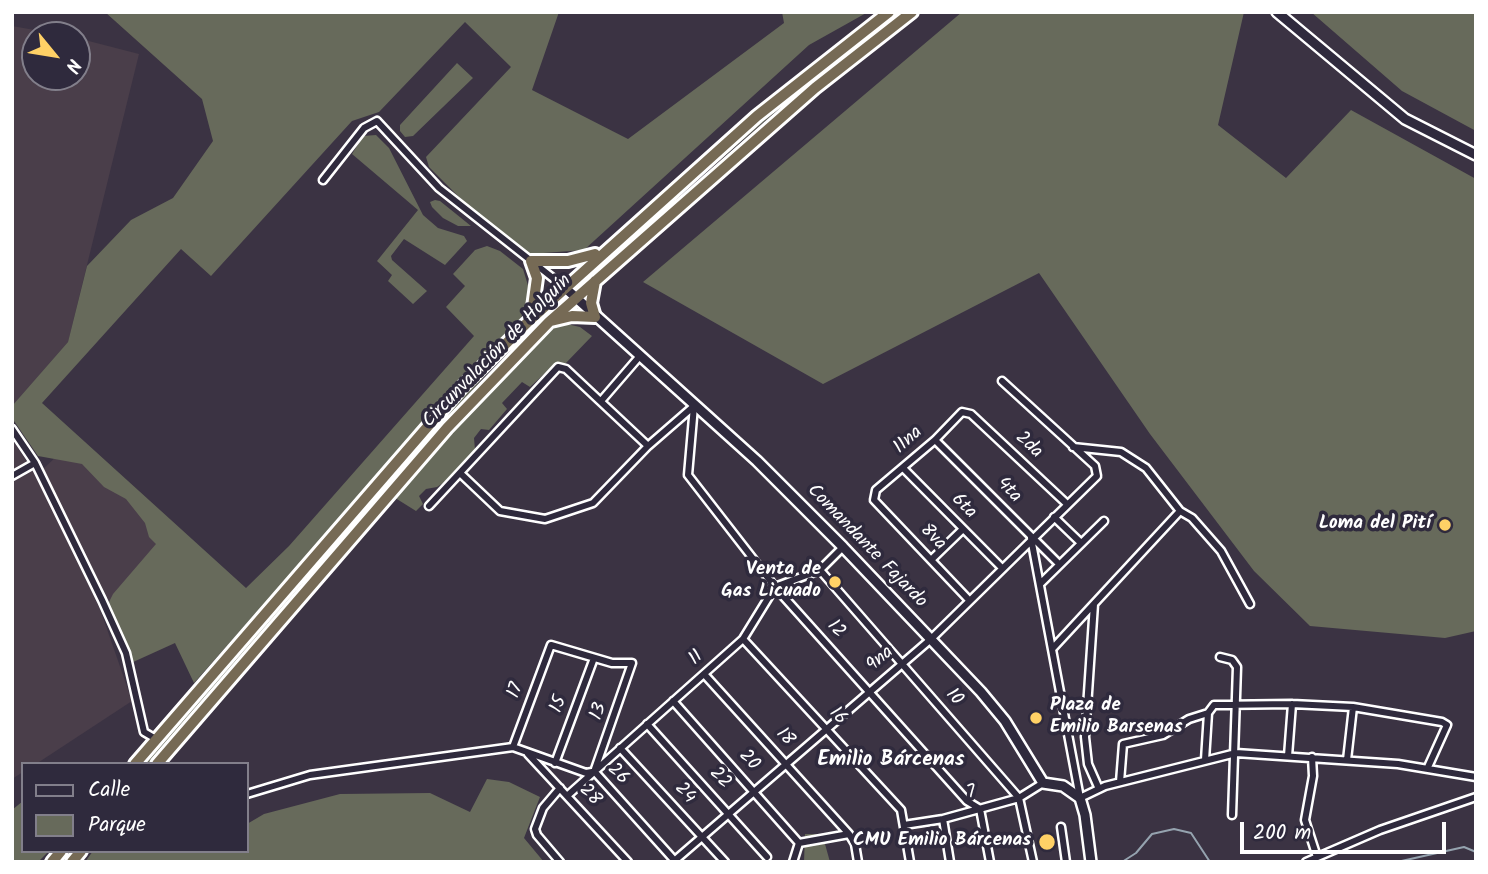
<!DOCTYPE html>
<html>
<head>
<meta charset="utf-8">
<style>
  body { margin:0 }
  #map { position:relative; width:1488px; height:874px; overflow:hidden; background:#3b3343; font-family:Kalam,sans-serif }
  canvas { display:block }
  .frame { position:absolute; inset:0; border:14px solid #fff; pointer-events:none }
  .legend { position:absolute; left:21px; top:762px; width:228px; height:91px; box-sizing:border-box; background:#2f2a3d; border:2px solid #827f8b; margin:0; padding:9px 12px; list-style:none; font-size:21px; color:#fff }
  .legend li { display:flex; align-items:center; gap:14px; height:35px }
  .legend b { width:35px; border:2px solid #827f8b }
  .north { position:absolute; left:21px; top:21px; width:70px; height:70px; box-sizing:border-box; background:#2f2a3d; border:2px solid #827f8b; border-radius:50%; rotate:120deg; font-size:19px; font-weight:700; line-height:28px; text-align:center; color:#fff }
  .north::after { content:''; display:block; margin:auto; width:24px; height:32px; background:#ffd166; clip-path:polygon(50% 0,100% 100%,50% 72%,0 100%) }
  .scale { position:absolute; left:1240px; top:822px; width:206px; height:32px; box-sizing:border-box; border:4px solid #fff; border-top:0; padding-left:9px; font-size:21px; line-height:24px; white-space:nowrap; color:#fff; -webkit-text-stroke:5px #2f2a3d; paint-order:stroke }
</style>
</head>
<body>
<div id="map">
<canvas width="1488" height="874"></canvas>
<div class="frame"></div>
<ul class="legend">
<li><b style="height:9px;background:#2f2a3d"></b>Calle</li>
<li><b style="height:19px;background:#676a5b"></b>Parque</li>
</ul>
<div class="north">N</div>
<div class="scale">200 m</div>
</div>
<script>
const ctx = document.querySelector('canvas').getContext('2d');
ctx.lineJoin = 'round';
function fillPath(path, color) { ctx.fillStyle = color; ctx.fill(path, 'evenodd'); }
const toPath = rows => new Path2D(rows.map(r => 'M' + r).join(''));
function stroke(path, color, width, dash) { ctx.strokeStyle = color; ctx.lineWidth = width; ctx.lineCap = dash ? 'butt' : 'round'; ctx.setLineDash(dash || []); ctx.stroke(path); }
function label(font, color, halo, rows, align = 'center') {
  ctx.font = font + ' Kalam,sans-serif'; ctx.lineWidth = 7; ctx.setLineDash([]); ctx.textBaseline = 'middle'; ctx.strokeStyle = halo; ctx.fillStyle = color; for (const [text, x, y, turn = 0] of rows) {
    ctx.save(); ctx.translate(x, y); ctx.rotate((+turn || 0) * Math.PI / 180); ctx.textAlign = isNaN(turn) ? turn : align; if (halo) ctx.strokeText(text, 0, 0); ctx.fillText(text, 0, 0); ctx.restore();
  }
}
fillPath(toPath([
  [12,26,63,35,35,35,35,77,77,77,77,38,139,54,68,342,12,406],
  [78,436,178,527,106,608,40,472],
  [12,439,36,476,100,609,132,701,36,764,23,764,23,772,12,779]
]), '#4a3e4a');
fillPath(toPath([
  [105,12,559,12,532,90,628,139,784,23,782,12,868,12,809,45,584,250,530,254,479,217,429,167,426,157,511,67,465,22,379,112,352,121,211,276,181,249,42,403,246,588,289,546,474,336,446,307,465,286,453,274,475,250,487,246,500,251,523,269,530,292,521,318,494,345,194,683,175,643,131,663,106,608,113,594,156,544,149,537,145,523,126,499,104,487,82,464,38,456,12,418,12,406,68,342,87,266,131,220,173,198,213,141,202,99],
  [895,12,900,12,795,95,574,286,783,101],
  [962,12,1244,12,1218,125,1286,178,1351,110,1476,179,1476,631,1445,638,1310,626,1254,571,1150,434,1039,273,823,384,643,282],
  [1311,12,1476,12,1476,131,1402,91],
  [457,63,473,78,413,136,405,137,400,131,400,125],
  [376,135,389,148,423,215,438,228,464,236,467,241,445,265,404,239,391,256,392,260,427,291,413,304,388,281,392,275,377,261,418,210,352,154,363,136],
  [435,200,440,201,471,226,458,226,443,218,432,207,430,202],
  [563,296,483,378,148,764,143,764,433,428,497,358],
  [567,324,580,327,592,336,564,365,556,363,530,387,522,382,502,403,507,409,489,430,481,429,474,438,475,450,446,481,437,487,426,489,419,496,423,504,416,511,392,496,536,339,553,326],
  [487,779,509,782,540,797,524,838,544,862,85,862,93,851,247,851,247,824,264,814,340,794,430,793,470,812],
  [23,801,23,851,49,851,38,862,12,862,12,810],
  [805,834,817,834,825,844,830,862,804,862]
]), '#676a5b');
stroke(toPath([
  [1122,862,1136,853,1152,834,1174,829,1191,833,1210,862],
  [1397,862,1464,847,1476,852]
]), '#95a3af', 2);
const street = toPath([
  [323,180,364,128,377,121,439,188,563,286],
  [601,401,639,357],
  [694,406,688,475,775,587,967,801,980,809,990,862],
  [12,429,35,463,102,600,126,653,144,732,156,739],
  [935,440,1059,564],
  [1073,447,1121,452,1146,468,1180,511,1192,518,1221,551,1250,604],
  [903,468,1002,568],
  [460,473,500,511,545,519,593,503,648,446,694,406],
  [12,476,35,463],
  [429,506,558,367,566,369,648,446],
  [1054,517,1081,543],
  [1031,538,1080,798,1105,786,1236,753,1398,764,1476,777],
  [931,560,963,529],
  [820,570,1019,798,1033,862],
  [1040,584,1104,521],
  [969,600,874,500,876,490,935,440,962,412,971,414,1067,504],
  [1094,604,1085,737,1088,764,1099,789],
  [743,639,901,810,910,862],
  [1053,648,1180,511],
  [1220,657,1232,660,1237,667,1232,815],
  [704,674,849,834,855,844,858,862],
  [673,701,799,843],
  [647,724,767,857],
  [513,747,551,645,612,663,632,663,595,769],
  [620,748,725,862],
  [528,754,628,862],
  [1288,756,1292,704],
  [1312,757,1313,776,1305,820,1317,857],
  [1205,760,1208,713,1214,705,1292,704,1353,707,1442,722,1447,725,1428,767],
  [1347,760,1353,707],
  [555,763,594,658],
  [594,771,675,861],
  [1120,782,1123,744,1163,735,1189,719,1208,713],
  [560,788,543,808,535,829,537,835,560,862],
  [247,794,310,775,513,747,586,773,592,772],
  [567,796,743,639,775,587,820,570,843,547],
  [943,819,950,862],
  [904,825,943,819,1019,798,1043,783],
  [1061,827,1066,862],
  [799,843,849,834],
  [673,862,931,639,1097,476,1095,466,1002,381],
  [793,862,799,843],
  [1306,862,1380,830,1476,797]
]);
const secondary = toPath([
  [1277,12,1405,119,1476,155],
  [563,286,757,461,843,547,981,692,1005,721,1043,783,1063,786,1080,798,1085,815,1091,862]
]);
const highway = toPath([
  [532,314,537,278,531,261,568,261,595,254],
  [551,321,572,316,595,317,591,303,595,281],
  [135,764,462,387,531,319,757,116,889,12],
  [157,764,447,428,549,322,815,88,912,12],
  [52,862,61,851],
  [72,862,81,851]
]);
stroke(street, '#fff', 11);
stroke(secondary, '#fff', 14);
stroke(highway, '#fff', 16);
stroke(street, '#2f2a3d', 6);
stroke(secondary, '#2f2a3d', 9);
stroke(highway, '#766a55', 10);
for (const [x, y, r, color] of [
  [1445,525,7,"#ffd166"],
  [835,582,7,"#ffd166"],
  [1036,718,7,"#ffd166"],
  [1047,842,9,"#ffd166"]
]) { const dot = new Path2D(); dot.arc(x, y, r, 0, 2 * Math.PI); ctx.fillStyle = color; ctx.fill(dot); stroke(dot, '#2f2a3d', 2.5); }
label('19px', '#fff', '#2f2a3d', [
  ["Circunvalación de Holguín",498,352,-46],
  ["11na",909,441,-42],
  ["2da",1028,446,43],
  ["4ta",1008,491,46],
  ["6ta",963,507,45],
  ["8va",932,538,46],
  ["Comandante Fajardo",866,547,46],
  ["12",835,630,48],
  ["11",697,659,-42],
  ["9na",881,660,-40],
  ["17",517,691,-70],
  ["10",953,698,49],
  ["15",560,705,-69],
  ["13",600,712,-69],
  ["16",837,717,47],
  ["18",784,738,48],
  ["20",748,761,48],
  ["26",617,775,45],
  ["22",719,779,48],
  ["24",684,794,48],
  ["7",972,794,-15],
  ["28",589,796,47]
]);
label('bold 19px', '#fff', '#2f2a3d', [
  ["Loma del Pití",1431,525],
  ["Venta de",821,571],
  ["Gas Licuado",821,593],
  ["Plaza de",1050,707,"left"],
  ["Emilio Barsenas",1050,729,"left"],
  ["CMU Emilio Bárcenas",1031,842]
], 'right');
label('bold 21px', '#fff', '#2f2a3d', [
  ["Emilio Bárcenas",891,761]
]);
</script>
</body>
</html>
